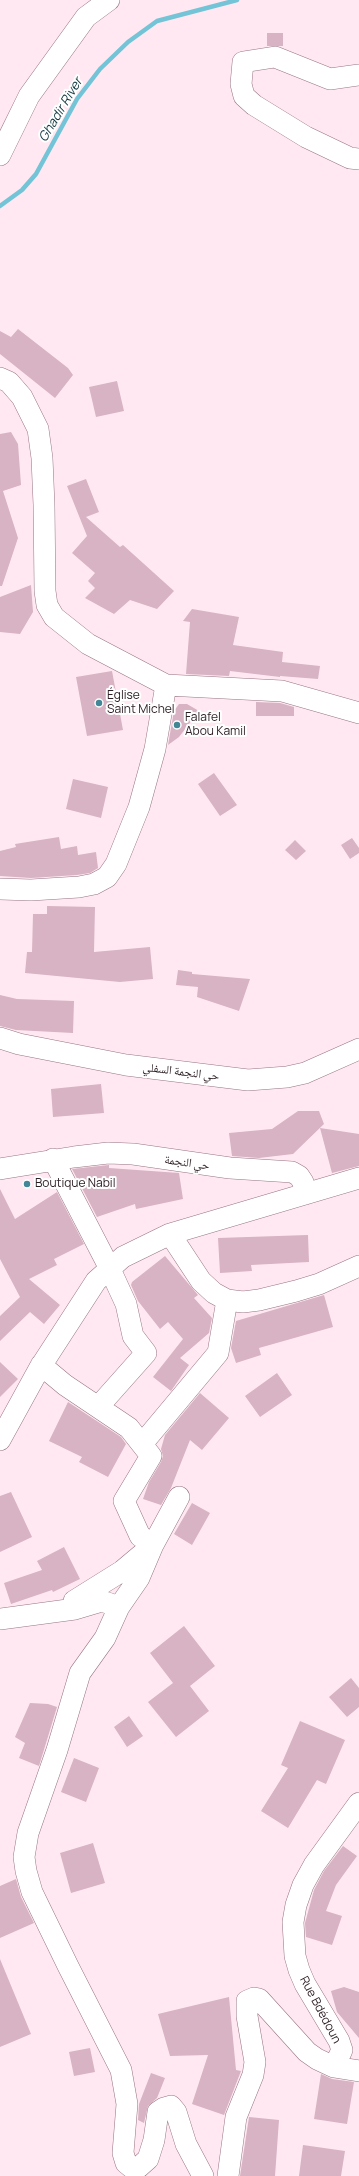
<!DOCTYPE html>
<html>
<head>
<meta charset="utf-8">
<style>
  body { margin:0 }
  canvas { display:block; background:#ffe8f1 }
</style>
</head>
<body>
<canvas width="359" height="2176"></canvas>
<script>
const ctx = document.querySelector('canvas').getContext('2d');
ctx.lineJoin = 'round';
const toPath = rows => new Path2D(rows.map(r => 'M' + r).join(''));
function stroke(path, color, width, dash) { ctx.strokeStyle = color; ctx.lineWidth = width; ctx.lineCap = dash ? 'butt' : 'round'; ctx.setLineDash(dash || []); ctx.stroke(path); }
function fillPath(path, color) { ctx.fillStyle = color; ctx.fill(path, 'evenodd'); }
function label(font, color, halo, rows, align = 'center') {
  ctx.font = font + ' Manrope,"Noto Naskh Arabic",sans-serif'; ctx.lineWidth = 4; ctx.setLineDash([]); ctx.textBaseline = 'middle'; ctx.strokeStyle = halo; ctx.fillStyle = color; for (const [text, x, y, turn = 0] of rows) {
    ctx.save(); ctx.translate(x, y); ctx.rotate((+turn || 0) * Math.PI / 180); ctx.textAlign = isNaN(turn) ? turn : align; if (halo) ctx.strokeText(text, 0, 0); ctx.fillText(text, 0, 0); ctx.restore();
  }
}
stroke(toPath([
  [0,206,22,190,36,174,77,99,100,69,128,42,157,21,237,0]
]), '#73c4d7', 4.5);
fillPath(toPath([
  [267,33,283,33,283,46,267,46],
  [18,329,68,368,73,375,55,398,0,354,0,331,11,337],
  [117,381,124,411,96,417,89,387],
  [11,432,18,444,21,485,3,491,18,538,2,586,0,586,0,434],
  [86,479,99,512,86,517,120,547,123,545,174,591,157,609,130,600,114,614,85,598,95,588,88,581,95,573,72,553,87,536,67,486],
  [31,585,33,612,20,634,0,632,0,597],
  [192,609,239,617,233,645,283,652,282,662,320,666,318,679,280,676,280,677,230,671,229,676,186,674,190,622,183,621],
  [112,671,123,730,87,736,76,677],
  [256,702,280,703,294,707,294,716,256,716],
  [179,704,187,704,199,711,179,737,168,745,174,711],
  [214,773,237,805,220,816,198,784],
  [73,779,108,787,101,818,66,809],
  [59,837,61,849,77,846,78,855,96,852,98,868,90,873,77,875,31,878,0,876,0,851,16,847,15,844],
  [352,838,359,848,359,853,350,859,341,845],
  [295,840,306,851,296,860,285,850],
  [47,906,95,907,94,952,150,947,153,979,120,982,25,973,27,952,32,952,33,914,47,914],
  [178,970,192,972,192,974,250,979,239,1011,197,997,198,987,176,985],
  [0,995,17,999,74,1001,73,1033,16,1030,0,1026],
  [101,1084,104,1113,53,1117,51,1089],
  [298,1111,319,1111,324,1124,293,1154,259,1158,232,1156,229,1133,272,1129],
  [320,1128,359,1134,359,1166,332,1173],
  [109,1165,109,1168,179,1173,183,1199,136,1209,135,1204,97,1217,72,1169],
  [0,1189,15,1219,57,1192,84,1244,54,1259,57,1265,29,1279,60,1305,44,1324,30,1312,0,1341,0,1316,20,1297,0,1259],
  [308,1235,309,1262,251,1265,252,1271,220,1273,218,1238],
  [165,1256,198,1295,194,1298,212,1318,209,1333,180,1358,189,1365,171,1391,153,1377,183,1339,168,1322,160,1329,138,1301,131,1285,132,1282],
  [324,1295,333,1327,259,1348,261,1355,236,1363,231,1348,236,1321],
  [0,1362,18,1379,0,1397],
  [277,1373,292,1395,260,1417,245,1396],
  [200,1393,229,1418,202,1450,190,1440,171,1488,161,1505,143,1499,149,1482,161,1462,163,1456,161,1449,165,1435],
  [68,1402,121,1437,126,1444,108,1477,79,1462,82,1457,49,1441],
  [11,1492,32,1537,0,1552,0,1496],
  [192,1503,210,1513,192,1545,174,1534],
  [64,1547,80,1579,53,1592,52,1590,11,1604,4,1583,42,1570,37,1561],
  [184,1626,215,1666,190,1686,209,1711,176,1737,148,1702,173,1683,150,1653],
  [351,1678,359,1688,359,1707,347,1717,329,1697],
  [30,1703,48,1704,57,1707,39,1766,19,1758,25,1743,15,1737],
  [129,1716,143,1736,127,1747,114,1727],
  [300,1721,345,1740,326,1784,317,1780,288,1828,261,1811,288,1768,281,1765],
  [74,1758,99,1768,86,1802,61,1792],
  [93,1843,105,1883,71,1893,60,1853],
  [343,1846,357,1856,336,1885,326,1911,342,1916,332,1945,306,1937,305,1923,314,1890,324,1871],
  [16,1879,21,1897,34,1923,0,1938,0,1886],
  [0,1959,31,2034,0,2047],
  [344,1987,359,1992,359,2038,337,2012,331,1991],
  [229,1997,236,2070,241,2071,224,2115,192,2104,208,2055,170,2056,158,2014],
  [90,2048,95,2072,74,2076,69,2052],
  [151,2073,165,2078,157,2098,148,2106,144,2123,138,2120,139,2104],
  [321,2074,332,2079,354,2082,347,2124,314,2119],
  [249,2117,279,2120,275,2176,240,2176],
  [303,2145,345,2151,341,2176,299,2176]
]), '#d8b3c3');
const minor = toPath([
  [359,75,330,79,275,57,243,62,241,84,244,96,254,105,306,137,350,158,359,159],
  [0,155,29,96,86,17,109,0],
  [0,378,9,382,22,397,38,429,42,458,44,505,45,591,47,605,54,617,88,644,166,685,282,691,359,713],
  [0,889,31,890,79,887,94,884,107,877,116,864,139,807,155,749,166,685],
  [0,1038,19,1044,126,1065,248,1080,287,1077,305,1073,359,1049],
  [53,1159,109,1267,126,1304,133,1336,146,1353,98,1407],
  [0,1169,74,1157,108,1153,133,1154,230,1168,292,1172,299,1176,303,1182,305,1194],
  [170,1234,201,1281,214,1293,227,1300,243,1302,259,1300,296,1291,319,1284,359,1266],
  [41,1365,65,1385,129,1428,151,1456,124,1501,140,1536,153,1545,139,1578,119,1607],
  [0,1440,39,1369,96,1281,123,1257,170,1234,359,1178],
  [142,1444,218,1353,227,1300],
  [74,1601,122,1571,153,1545,179,1497],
  [0,1619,75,1609,102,1601,119,1607,105,1638,80,1673,57,1750,28,1833,24,1857,26,1871,32,1892,68,1966,121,2070,127,2104,123,2153,126,2163,131,2167,139,2167,148,2159,154,2140,158,2112,164,2108,171,2106,176,2112,186,2144,203,2176],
  [334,2067,342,2050,339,2041,305,1984,299,1970,295,1956,293,1922,296,1905,303,1885,314,1865,359,1803],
  [228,2176,236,2117,253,2075,255,2062,247,2016,247,2001,254,1998,259,1999,307,2052,317,2059,334,2067,359,2071]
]);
stroke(minor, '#977584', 22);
stroke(minor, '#fff', 21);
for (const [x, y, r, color] of [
  [99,703,4,"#438796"],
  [177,725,4,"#438796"],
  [27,1184,4,"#438796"]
]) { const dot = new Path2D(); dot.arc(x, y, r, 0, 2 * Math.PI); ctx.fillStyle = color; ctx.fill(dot); stroke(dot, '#fff', 1.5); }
label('12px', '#2a1d23', '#fff', [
  ["Église",107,696],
  ["Saint Michel",107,710],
  ["Falafel",185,718],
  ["Abou Kamil",185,732],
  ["Boutique Nabil",35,1184]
], 'left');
label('12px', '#2a1d23', '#fff', [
  ["حي النجمة السفلي",181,1072,7],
  ["حي النجمة",187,1163,8],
  ["Rue Bdédoun",320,2010,62]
]);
label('italic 13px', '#113840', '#fff', [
  ["Ghadir River",61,110,-59]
]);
</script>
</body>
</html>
